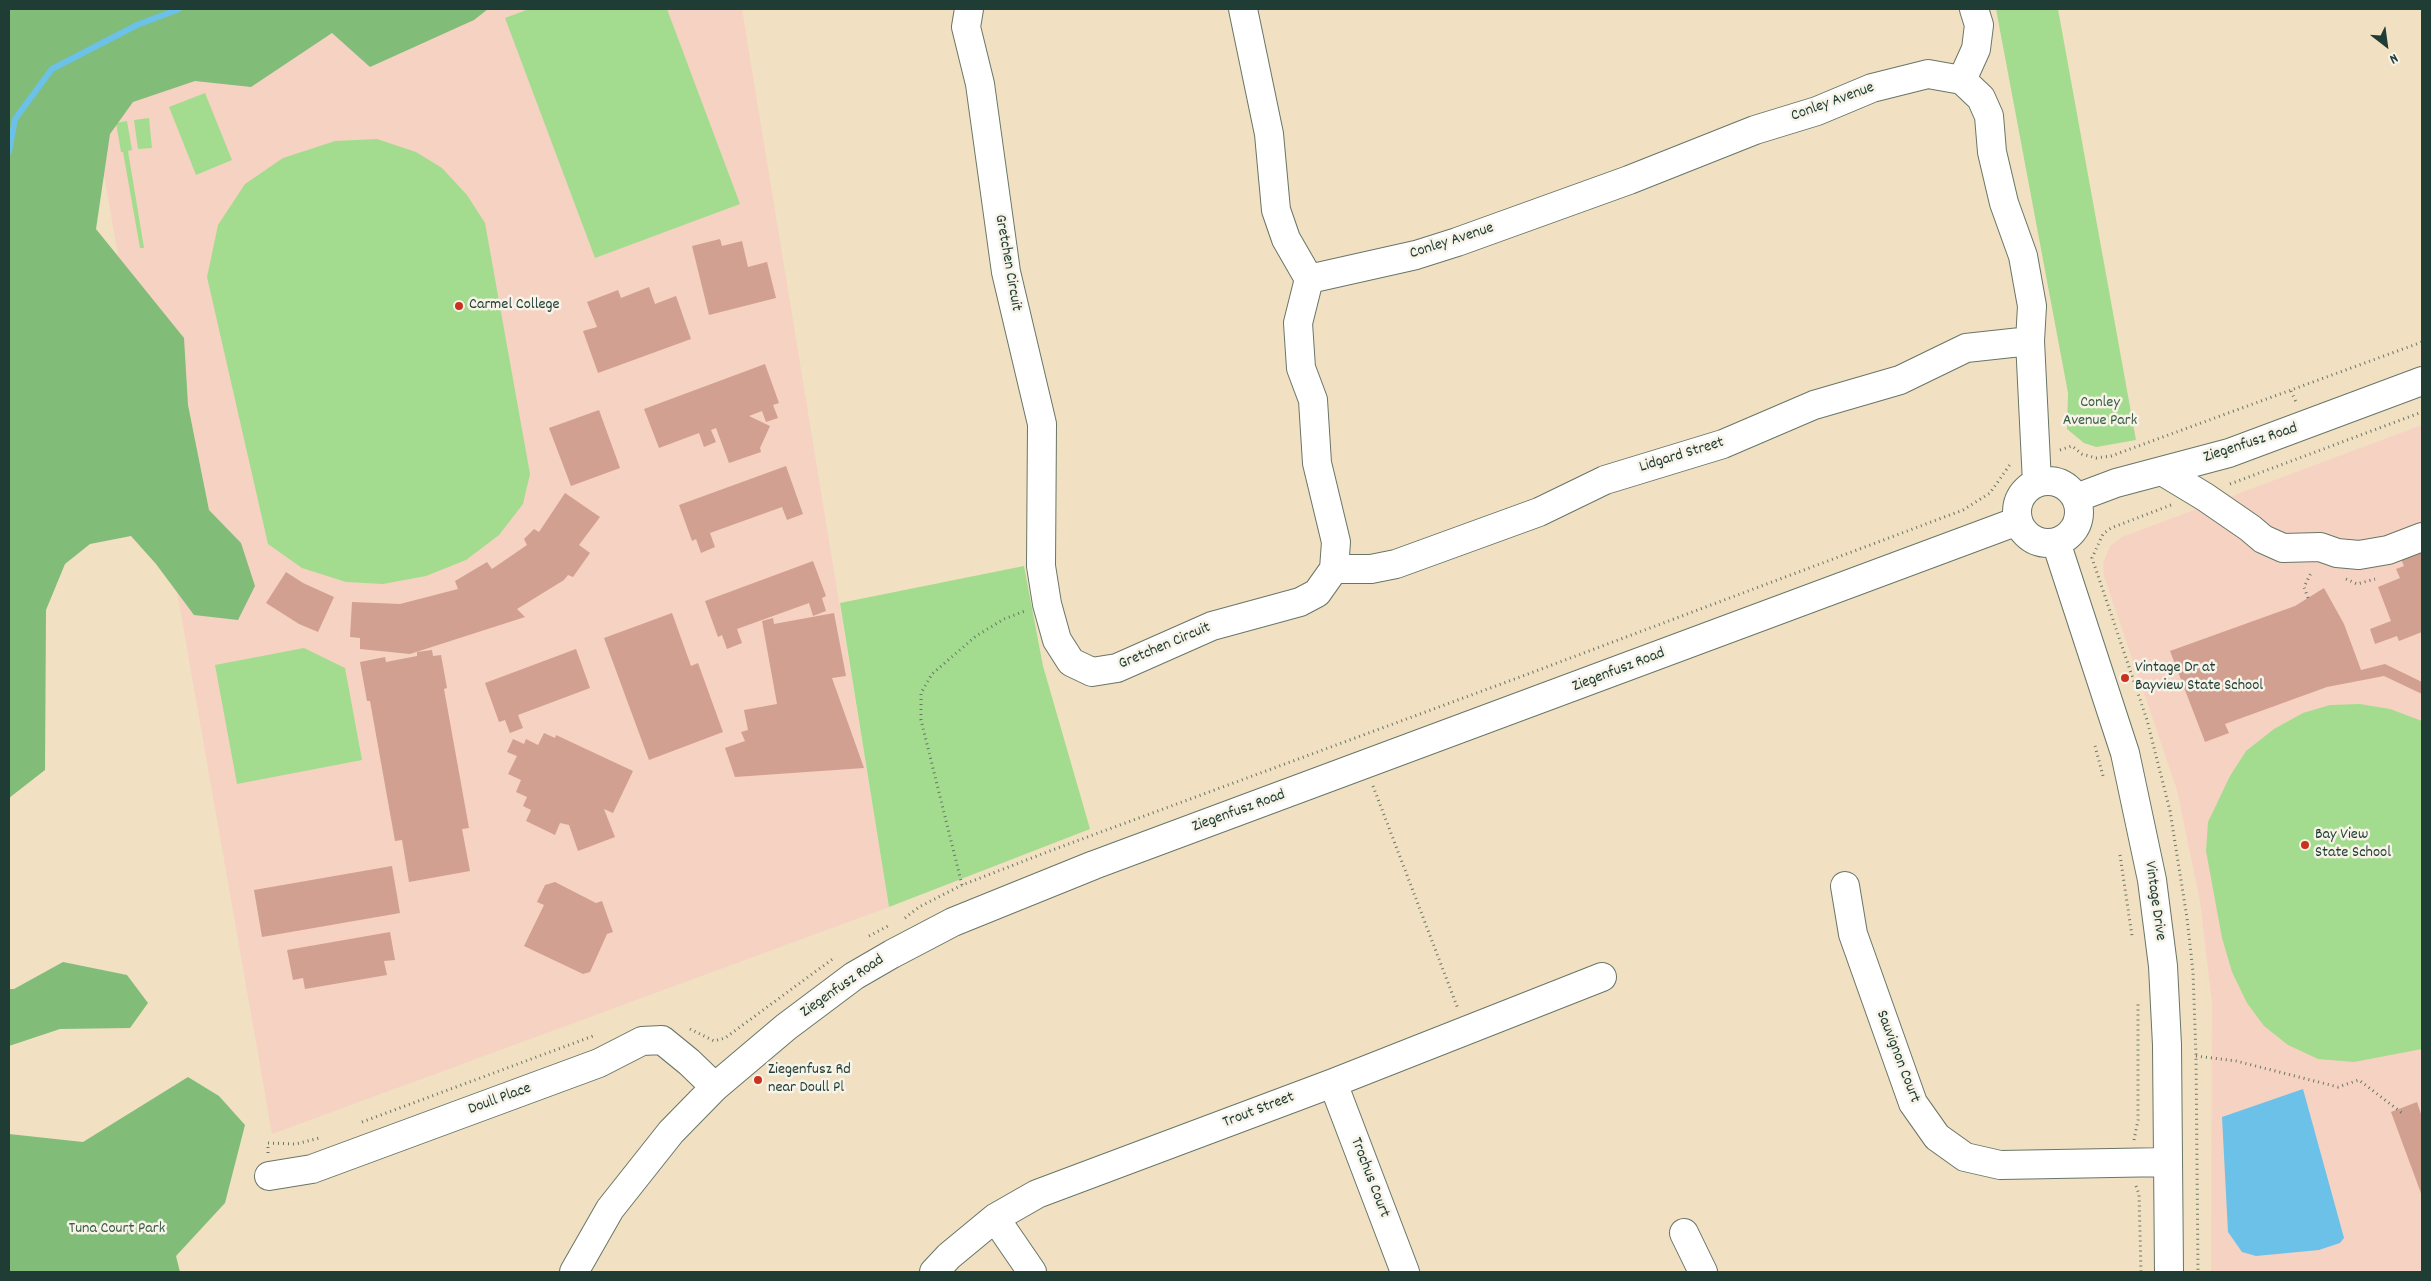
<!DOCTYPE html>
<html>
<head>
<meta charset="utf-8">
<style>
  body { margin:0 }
  #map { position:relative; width:2431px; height:1281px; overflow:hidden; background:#f1e0c2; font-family:Dekko,sans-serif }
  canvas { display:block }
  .frame { position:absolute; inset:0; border:10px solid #1f3d34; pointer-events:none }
  .north { position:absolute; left:2361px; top:20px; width:50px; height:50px; -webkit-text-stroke:4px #f7f3e8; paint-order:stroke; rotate:150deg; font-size:14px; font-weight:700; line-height:20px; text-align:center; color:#1f3d34 }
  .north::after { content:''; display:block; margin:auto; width:18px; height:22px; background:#1f3d34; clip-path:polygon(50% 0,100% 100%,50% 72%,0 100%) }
</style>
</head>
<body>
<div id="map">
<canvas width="2431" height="1281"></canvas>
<div class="frame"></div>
<div class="north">N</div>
</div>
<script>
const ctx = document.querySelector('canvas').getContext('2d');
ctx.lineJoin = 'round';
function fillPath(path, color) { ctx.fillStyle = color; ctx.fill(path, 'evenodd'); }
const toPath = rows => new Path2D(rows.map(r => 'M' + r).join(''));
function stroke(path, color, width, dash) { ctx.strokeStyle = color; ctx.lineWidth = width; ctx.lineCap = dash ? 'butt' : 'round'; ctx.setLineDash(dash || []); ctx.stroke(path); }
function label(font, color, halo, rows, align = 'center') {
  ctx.font = font + ' Dekko,sans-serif'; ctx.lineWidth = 5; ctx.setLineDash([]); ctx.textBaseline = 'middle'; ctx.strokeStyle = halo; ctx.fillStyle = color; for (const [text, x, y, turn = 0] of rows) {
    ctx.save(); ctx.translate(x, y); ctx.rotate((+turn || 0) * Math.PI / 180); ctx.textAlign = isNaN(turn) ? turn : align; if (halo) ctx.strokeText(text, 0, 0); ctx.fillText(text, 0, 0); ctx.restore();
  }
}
fillPath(toPath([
  [75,9,742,9,889,907,272,1134],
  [2422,425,2422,1272,2211,1272,2212,1003,2200,901,2177,790,2104,576,2103,563,2110,546,2122,537]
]), '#f6d2c3');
fillPath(toPath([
  [529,9,667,9,740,204,595,258,505,18],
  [1996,9,2058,9,2136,440,2096,447,2084,443,2067,429,2068,393],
  [205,93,232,160,196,175,169,107],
  [149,118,152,148,138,149,134,120],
  [127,121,132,150,128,151,144,248,140,248,123,152,121,152,116,123],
  [377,139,416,152,442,168,467,195,485,223,530,474,523,504,499,535,466,560,426,576,383,584,346,582,302,568,268,544,207,277,218,225,245,184,283,158,335,141],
  [1024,566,1043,666,1090,829,889,907,840,603],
  [304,648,345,668,362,760,237,784,215,665],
  [2360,704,2390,709,2422,721,2422,1049,2354,1062,2318,1059,2288,1045,2264,1026,2247,1003,2232,972,2222,938,2206,851,2208,822,2230,776,2246,751,2274,729,2303,713,2330,705]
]), '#a3dc8e');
fillPath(toPath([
  [9,9,488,9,474,20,370,67,332,33,251,87,195,81,133,102,110,134,96,229,184,338,188,405,209,510,241,543,255,586,238,620,194,615,156,564,131,536,90,544,65,564,46,610,45,770,9,798],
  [63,962,127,975,148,1003,130,1028,60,1029,9,1046,9,989,14,989],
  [188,1077,219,1096,245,1125,225,1203,176,1256,180,1272,9,1272,9,1134,83,1142]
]), '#82bc79');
fillPath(toPath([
  [2303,1089,2344,1238,2340,1243,2319,1250,2256,1256,2242,1252,2228,1232,2222,1117]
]), '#6bc1e8');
stroke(toPath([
  [9,152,15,119,52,69,137,25,179,9]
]), '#6bc1e8', 6);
fillPath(toPath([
  [720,239,722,246,742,241,748,267,767,262,776,298,709,315,692,246],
  [649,287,655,304,676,296,691,339,598,373,583,331,597,327,587,302,618,290,621,298],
  [765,364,779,403,773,405,778,418,766,422,762,411,749,416,770,426,760,448,761,452,729,463,716,428,711,430,716,442,704,447,699,433,659,448,644,409],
  [599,410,620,468,571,486,549,428],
  [786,466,803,514,787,520,782,507,710,533,715,547,701,553,696,539,692,541,679,505],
  [565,493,600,517,579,545,590,553,573,577,568,575,564,580,517,609,525,617,410,654,360,649,360,638,350,637,352,602,400,604,458,589,455,581,487,562,492,569,527,545,524,539,534,529,539,532],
  [2422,551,2422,632,2399,641,2397,636,2375,644,2370,629,2391,621,2378,587,2400,578,2396,569,2404,566,2401,559],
  [813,561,826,596,822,598,826,611,813,616,809,603,737,629,742,643,727,649,722,635,718,637,705,601],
  [286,572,303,583,334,597,318,632,299,624,266,603],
  [2324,588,2344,624,2361,670,2385,664,2422,682,2422,694,2384,676,2327,687,2225,724,2229,733,2205,742,2170,651,2295,606],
  [672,613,691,666,698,663,723,732,649,760,604,638],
  [834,613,846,676,832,678,864,768,735,777,725,748,745,741,741,732,748,730,744,710,777,704,762,621,773,618,774,624],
  [576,649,590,688,518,715,523,728,510,733,505,720,499,722,485,683],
  [432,650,433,656,441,655,447,688,444,689,469,828,462,829,470,871,409,882,402,840,395,841,370,701,367,701,360,662,385,657,386,662,417,656,417,652],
  [544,733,555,738,556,735,633,771,613,813,604,809,615,837,578,851,569,825,560,823,555,835,526,821,531,810,523,806,527,797,516,792,521,780,508,774,517,756,507,752,513,739,524,744,526,739,538,745],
  [392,866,400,913,262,937,254,890],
  [555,882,596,903,602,901,613,932,607,934,590,972,583,974,524,946,544,905,537,902,545,885],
  [390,932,395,960,384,961,387,975,305,989,303,978,293,980,287,950],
  [2417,1102,2422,1117,2422,1196,2391,1112]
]), '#d1a091');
const minor = toPath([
  [969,9,966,27,980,84,1006,272,1042,424,1041,566,1047,604,1057,640,1071,662,1092,672,1117,668,1212,626,1300,602,1317,593,1334,569,1336,542,1317,463,1313,400,1301,368,1298,323,1309,279,1286,239,1276,210,1269,134,1243,9],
  [1962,80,1976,49,1979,25,1974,9],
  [1309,279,1416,255,1457,242,1629,180,1755,130,1817,111,1872,88,1928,74,1962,80,1981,98,1989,116,1992,152,2004,203,2023,256,2032,306,2030,341,2037,483],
  [2162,471,2205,497,2250,528,2263,539,2283,548,2320,547,2337,553,2359,555,2388,550,2422,537],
  '2017 512a31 31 0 1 1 62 0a31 31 0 1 1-62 0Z',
  [2076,498,2116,483,2229,453,2422,381],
  [2056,542,2125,753,2152,880,2163,966,2167,1045,2169,1272],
  [1334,569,1371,569,1396,564,1539,512,1605,480,1723,444,1814,405,1900,380,1966,348,2030,341],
  [1845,886,1853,934,1913,1103,1937,1137,1965,1157,2000,1165,2168,1162],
  [1333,1083,1405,1272],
  [269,1176,312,1169,599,1063,642,1041,662,1040,689,1062,715,1087],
  [995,1218,1032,1272],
  [1684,1233,1703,1272],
  [574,1272,610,1209,671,1132,715,1087,786,1027,854,976,892,954,953,922,1094,865,2018,521],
  [934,1272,949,1256,995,1218,1037,1194,1333,1083,1602,977]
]);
stroke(minor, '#687666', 30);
stroke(toPath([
  [2291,391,2296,402],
  [2060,450,2072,446,2082,454,2096,458,2111,456,2422,342],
  [2230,484,2422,412],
  [2171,505,2111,528,2103,534,2092,558,2147,720,2170,811,2187,918,2193,972,2196,1056,2198,1272],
  [2346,579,2357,584,2375,579],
  [2308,598,2304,587,2312,571],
  [2095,746,2103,776],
  [1373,786,1458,1009],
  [2120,855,2132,936],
  [962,885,921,720,921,693,932,674,976,636,1004,619,1025,611],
  [905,918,919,907,962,885,1055,849,1520,677,1963,510,1990,493,2011,463],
  [869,936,890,925],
  [690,1029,714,1041,725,1038,834,958],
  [2196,1056,2236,1061,2338,1087,2359,1080,2402,1113],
  [362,1122,593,1036],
  [2134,1140,2138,1120,2138,1004],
  [268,1153,268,1143,296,1144,319,1138],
  [2136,1186,2139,1194,2141,1272]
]), '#687666', 3, [1, 4]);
stroke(minor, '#fff', 28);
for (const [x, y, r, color] of [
  [459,306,5,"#c8321e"],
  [2125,678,5,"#c8321e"],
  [2305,845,5,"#c8321e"],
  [758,1080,5,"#c8321e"]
]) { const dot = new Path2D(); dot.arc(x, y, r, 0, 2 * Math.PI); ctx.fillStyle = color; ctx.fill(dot); stroke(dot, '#f7f3e8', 2); }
label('16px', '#1f3d34', '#f7f3e8', [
  ["Conley Avenue",1833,103,-20],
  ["Conley Avenue",1452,242,-18],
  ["Gretchen Circuit",1007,263,80],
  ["Ziegenfusz Road",2251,444,-18],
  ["Lidgard Street",1682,456,-17],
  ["Gretchen Circuit",1165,647,-23],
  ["Ziegenfusz Road",1619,671,-21],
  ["Ziegenfusz Road",1239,812,-20],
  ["Vintage Drive",2154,901,82],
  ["Ziegenfusz Road",843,987,-35],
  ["Sauvignon Court",1897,1057,69],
  ["Doull Place",500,1100,-20],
  ["Trout Street",1259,1111,-21],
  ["Trochus Court",1369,1178,69]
]);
label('16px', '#1f3d34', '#f7f3e8', [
  ["Carmel College",469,306],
  ["Vintage Dr at",2135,669],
  ["Bayview State School",2135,687],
  ["Bay View",2315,836],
  ["State School",2315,854],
  ["Ziegenfusz Rd",768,1071],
  ["near Doull Pl",768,1089]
], 'left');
label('16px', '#395d46', '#f7f3e8', [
  ["Conley",2100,404],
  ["Avenue Park",2100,422],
  ["Tuna Court Park",117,1230]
]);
</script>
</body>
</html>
